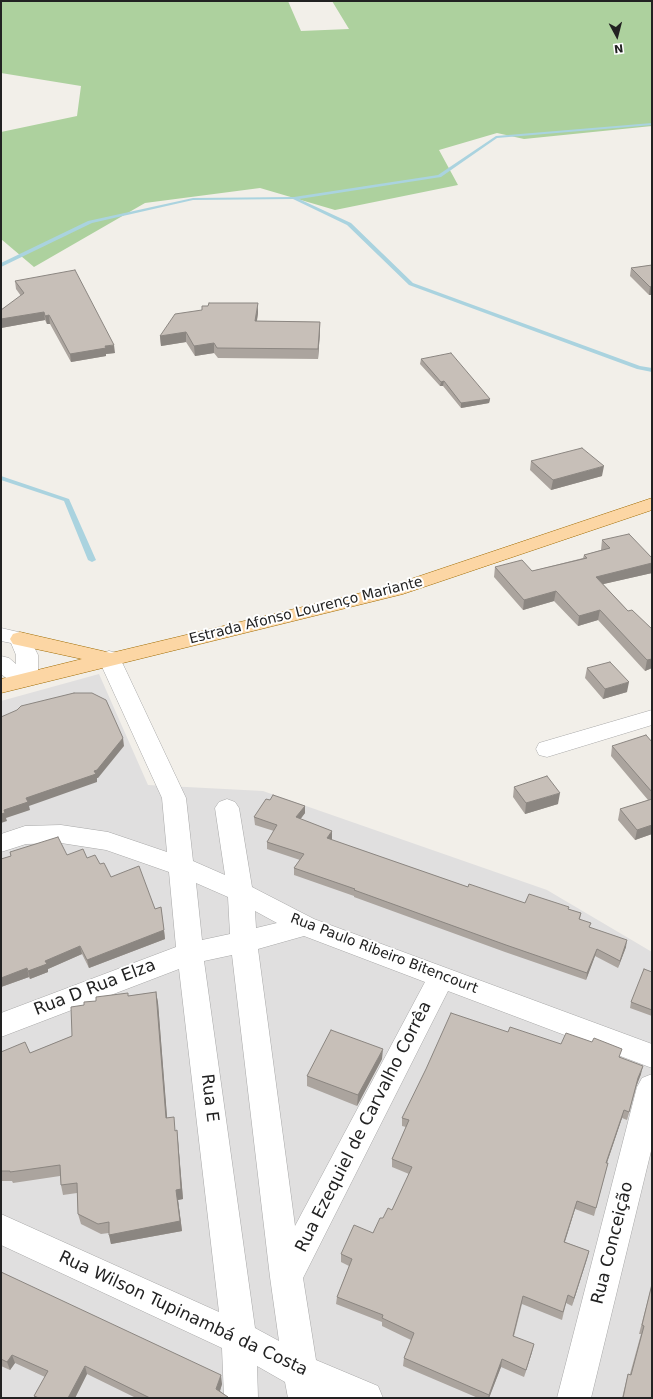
<!DOCTYPE html>
<html>
<head>
<meta charset="utf-8">
<style>
  body { margin:0 }
  #map { position:relative; width:653px; height:1399px; overflow:hidden; background:#f2efe9; font-family:"DejaVu Sans",sans-serif }
  canvas { display:block }
  .frame { position:absolute; inset:0; border:2px solid #222; pointer-events:none }
  .north { position:absolute; left:597px; top:16px; width:40px; height:40px; -webkit-text-stroke:3px #fff; paint-order:stroke; rotate:173deg; font-size:11px; font-weight:700; line-height:16px; text-align:center; color:#222 }
  .north::after { content:''; display:block; margin:auto; width:14px; height:18px; background:#222; clip-path:polygon(50% 0,100% 100%,50% 72%,0 100%) }
</style>
</head>
<body>
<div id="map">
<canvas width="653" height="1399"></canvas>
<div class="frame"></div>
<div class="north">N</div>
</div>
<script>
const ctx = document.querySelector('canvas').getContext('2d');
ctx.lineJoin = 'round';
function fillPath(path, color) { ctx.fillStyle = color; ctx.fill(path, 'evenodd'); }
const toPath = rows => new Path2D(rows.map(r => 'M' + r).join(''));
function stroke(path, color, width, dash) { ctx.strokeStyle = color; ctx.lineWidth = width; ctx.lineCap = dash ? 'butt' : 'round'; ctx.setLineDash(dash || []); ctx.stroke(path); }
function label(font, color, halo, rows, align = 'center') {
  ctx.font = font + ' "DejaVu Sans",sans-serif'; ctx.lineWidth = 4; ctx.setLineDash([]); ctx.textBaseline = 'middle'; ctx.strokeStyle = halo; ctx.fillStyle = color; for (const [text, x, y, turn = 0] of rows) {
    ctx.save(); ctx.translate(x, y); ctx.rotate((+turn || 0) * Math.PI / 180); ctx.textAlign = isNaN(turn) ? turn : align; if (halo) ctx.strokeText(text, 0, 0); ctx.fillText(text, 0, 0); ctx.restore();
  }
}
fillPath(toPath([
  [99,674,148,785,263,791,547,890,652,952,652,1398,1,1398,1,701]
]), '#e0dfdf');
fillPath(toPath([
  [1,1,288,1,301,31,349,29,332,1,652,1,652,126,524,139,497,133,439,150,458,185,335,210,260,188,145,203,34,267,1,239,1,132,77,116,81,86,1,73]
]), '#add19e');
fillPath(toPath([
  [652,123,652,125,497,138,441,177,299,199,351,223,413,283,640,366,652,368,652,372,637,369,409,285,347,225,293,199,193,200,92,223,1,267,1,263,88,221,193,198,294,197,438,175,496,136,652,123],
  [1,476,69,499,96,560,92,562,88,560,64,501,1,480,1,476]
]), '#aad3df');
const minor = toPath([
  [1,628,27,634,30,639,38,655,38,671,31,685,23,687,15,685,1,674,1,656,9,658,16,664,16,655,11,643,1,641,1,628],
  [109,651,117,653,120,658,186,798,193,861,225,875,215,808,219,802,227,799,235,802,239,808,252,887,314,919,652,1044,652,1068,448,991,303,1278,316,1360,378,1386,383,1398,288,1398,285,1382,257,1366,258,1398,224,1398,222,1348,1,1245,1,1214,219,1312,179,969,1,1037,1,1013,176,947,169,872,106,850,61,843,26,844,1,852,1,834,25,826,61,825,108,832,167,852,162,798,98,658,101,653,109,651],
  [196,883,228,897,230,934,202,940,196,883],
  [255,911,277,923,256,928,255,911],
  [304,936,425,982,295,1226,258,949,304,936],
  [232,955,270,1277,279,1341,255,1328,204,961,232,955],
  [652,710,652,725,547,757,539,755,536,749,539,743,652,710],
  [652,1074,652,1147,591,1398,557,1398,637,1087,642,1078,652,1074]
]);
const major = toPath([
  [652,498,652,510,403,594,1,693,1,679,82,659,13,644,10,639,13,634,20,632,111,653,390,586,652,498]
]);
stroke(minor, '#a9a9a9', 1);
stroke(major, '#a06b00', 1);
fillPath(minor, '#fff');
fillPath(major, '#fcd6a4');
fillPath(toPath([
  [652,265,652,295,649,295,630,276,631,268],
  [15,281,115,353,106,354,106,356,71,362,50,324,47,324,45,320,1,328,1,310,21,296,16,289],
  [258,313,257,321,320,322,320,332,318,359,218,358,214,353,195,356,186,342,161,346,160,336],
  [421,359,490,399,489,403,461,408,443,386,440,386,420,364],
  [531,461,602,476,551,490,530,470],
  [602,540,652,558,652,573,603,584,628,611,652,629,652,668,645,671,598,620,578,626,554,601,523,610,494,577,495,567,532,571,583,558,584,555,601,550],
  [587,668,627,692,603,699,585,678],
  [652,742,652,834,635,840,618,820,620,809,648,800,611,756,612,746],
  [514,787,558,804,525,814,513,797],
  [270,800,305,806,305,813,300,819,332,839,331,840,468,887,525,903,568,909,581,913,580,919,590,928,626,947,618,968,595,956,586,980,505,952,354,897,354,896,294,875,294,868,300,860,267,849,267,842,274,831,255,825,254,817],
  [10,852,67,855,87,858,100,864,111,877,155,909,161,907,165,939,89,968,82,954,48,969,48,972,30,979,29,977,1,987,1,859,11,856],
  [652,972,652,1016,630,1008,631,1002],
  [156,992,158,1003,167,1118,175,1131,178,1140,183,1199,178,1200,182,1231,111,1244,109,1233,101,1234,81,1224,78,1214,77,1193,63,1195,61,1185,60,1176,13,1183,12,1181,1,1181,1,1052,30,1053,72,1036,84,1005,128,996],
  [508,1032,561,1044,620,1057,641,1074,636,1087,627,1120,622,1118,607,1163,608,1163,594,1216,575,1209,565,1242,589,1251,572,1306,566,1303,562,1320,522,1304,514,1336,532,1352,524,1377,501,1367,489,1398,478,1398,403,1366,404,1358,411,1340,382,1326,382,1322,336,1304,337,1297,349,1266,341,1262,341,1254,373,1233,383,1218,392,1210,409,1174,392,1167,392,1159,406,1127,402,1126,402,1118],
  [382,1059,357,1106,307,1086,307,1076],
  [1,1272,222,1384,220,1391,228,1398,136,1398,87,1374,75,1398,35,1398,34,1396,45,1377,15,1363,10,1370,1,1366],
  [652,1284,652,1398,622,1398,628,1374,630,1374,641,1334,639,1334]
]), '#aba49e');
fillPath(toPath([
  [652,286,652,295,649,295,650,287],
  [258,303,258,313,255,331,255,321],
  [44,312,45,320,1,328,1,319],
  [49,315,50,324,47,324,45,316],
  [320,322,320,332,318,359,318,349],
  [186,332,186,342,161,346,160,336],
  [214,343,214,353,195,356,194,346],
  [114,345,115,353,106,354,106,356,71,362,70,354,105,346],
  [444,381,443,386,440,386,441,382],
  [490,399,489,403,461,408,461,403],
  [604,466,602,476,551,490,553,480],
  [652,563,652,573,595,586,596,577],
  [556,591,554,601,523,610,524,600],
  [600,610,598,620,578,626,579,616],
  [652,659,652,668,645,671,647,660],
  [629,682,627,692,603,699,605,689],
  [123,738,124,746,98,778,97,778,97,782,29,806,30,810,6,818,7,821,1,823,1,814,4,810,26,798,94,771],
  [560,793,558,804,525,814,526,803],
  [305,806,305,813,296,825,296,817],
  [652,825,652,834,635,840,637,830],
  [332,831,332,839,327,845,327,838],
  [164,930,165,939,89,968,87,960],
  [627,940,626,947,618,968,620,961],
  [80,946,82,954,48,969,48,972,30,979,28,971,45,961],
  [597,949,595,956,586,980,587,973],
  [27,968,29,977,1,987,1,978],
  [156,992,158,1003,168,1129,166,1118],
  [383,1049,382,1059,357,1106,358,1095],
  [643,1066,641,1074,636,1087,627,1120,638,1078],
  [624,1110,622,1118,604,1171,606,1163],
  [177,1130,183,1199,178,1200,182,1231,111,1244,109,1235,176,1190],
  [577,1201,575,1209,562,1250,564,1242],
  [589,1251,587,1259,572,1306,574,1298],
  [534,1344,532,1352,524,1377,526,1370],
  [12,1355,15,1363,10,1370,7,1362],
  [502,1359,501,1367,489,1398,488,1398,489,1395],
  [85,1366,87,1374,75,1398,68,1398],
  [221,1375,222,1384,218,1397,216,1389]
]), '#8b8681');
const building = toPath([
  [652,265,652,286,650,287,631,268,652,265],
  [75,270,114,345,105,346,106,348,70,354,49,315,45,316,44,312,1,319,1,310,24,293,15,281,75,270],
  [209,303,258,303,255,321,320,322,318,349,217,348,214,343,194,346,186,332,160,336,175,314,202,310,202,306,208,306,209,303],
  [451,353,490,399,461,403,444,381,441,382,421,359,451,353],
  [582,448,604,466,553,480,531,461,582,448],
  [629,534,652,558,652,563,596,577,628,611,632,610,652,629,652,659,647,660,600,610,579,616,556,591,524,600,495,567,522,560,532,571,587,558,584,555,610,548,602,540,629,534],
  [610,662,629,682,605,689,587,668,610,662],
  [74,693,92,693,106,700,123,738,97,770,94,771,96,774,26,798,28,802,4,810,5,813,1,814,1,717,17,710,21,706,74,693],
  [646,735,652,742,652,792,612,746,646,735],
  [547,776,560,793,526,803,514,787,547,776],
  [273,795,305,806,296,817,332,831,327,838,468,887,469,884,525,903,529,894,569,907,568,909,581,913,579,919,591,923,589,927,627,940,620,961,597,949,587,973,506,945,354,890,355,889,294,868,304,854,267,842,277,825,254,817,266,799,270,800,273,795],
  [652,799,652,825,637,830,620,809,652,799],
  [58,837,67,855,83,849,87,858,95,855,100,864,104,863,111,877,139,866,155,909,161,907,164,930,87,960,80,946,45,961,47,964,28,971,27,968,1,978,1,859,11,856,10,852,58,837],
  [644,969,652,972,652,1010,631,1002,644,969],
  [156,992,166,1118,174,1117,175,1131,177,1130,181,1189,176,1190,180,1221,109,1235,109,1222,98,1224,78,1214,77,1183,61,1185,60,1165,10,1172,10,1171,1,1171,1,1052,25,1042,30,1053,72,1036,71,1007,84,1005,84,1002,96,1001,96,997,128,993,128,996,156,992],
  [451,1013,508,1032,510,1027,561,1044,566,1033,592,1042,594,1038,622,1049,619,1057,643,1066,638,1078,629,1112,624,1110,606,1163,608,1163,596,1208,577,1201,564,1242,589,1251,574,1298,568,1295,563,1312,523,1296,513,1336,534,1344,526,1370,502,1359,489,1395,404,1358,414,1333,382,1318,383,1315,337,1297,352,1259,341,1254,354,1225,373,1233,380,1218,383,1218,388,1208,392,1210,412,1167,392,1159,409,1120,402,1118,426,1069,451,1013],
  [331,1030,383,1049,358,1095,307,1076,331,1030],
  [1,1272,221,1375,216,1389,228,1397,228,1398,150,1398,85,1366,68,1398,39,1398,34,1396,48,1371,12,1355,7,1362,1,1359,1,1272],
  [652,1284,652,1398,623,1398,628,1374,631,1375,644,1326,642,1325,652,1284]
]);
fillPath(building, '#c7bfb8');
stroke(building, '#8b8681', 1);
label('14px', '#222', '#fff', [
  ["Estrada Afonso Lourenço Mariante",306,611,-14],
  ["Rua Paulo Ribeiro Bitencourt",384,954,21]
]);
label('17px', '#222', '#fff', [
  ["Rua D Rua Elza",95,988,-21],
  ["Rua E",209,1098,83],
  ["Rua Ezequiel de Carvalho Corrêa",364,1127,-63],
  ["Rua Conceição",613,1243,-76],
  ["Rua Wilson Tupinambá da Costa",183,1314,25]
]);
</script>
</body>
</html>
